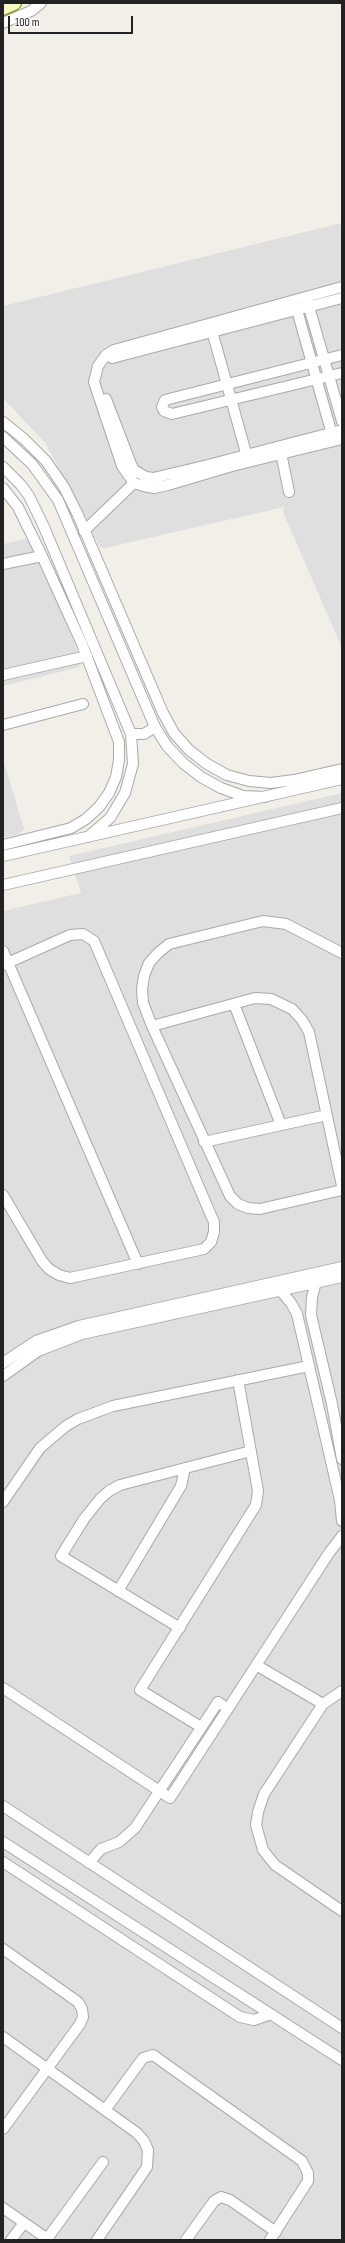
<!DOCTYPE html>
<html>
<head>
<meta charset="utf-8">
<style>
  body { margin:0 }
  #map { position:relative; width:345px; height:2243px; overflow:hidden; background:#f2efe9; font-family:"Sofia Sans Condensed",sans-serif }
  canvas { display:block }
  .frame { position:absolute; inset:0; border:4px solid #222; pointer-events:none }
  .scale { position:absolute; left:8px; top:16px; width:125px; height:18px; box-sizing:border-box; border:2px solid #222; border-top:0; padding-left:5px; font-size:12px; line-height:14px; white-space:nowrap; color:#222; -webkit-text-stroke:3px #fff; paint-order:stroke }
</style>
</head>
<body>
<div id="map">
<canvas width="345" height="2243"></canvas>
<div class="frame"></div>
<div class="scale">100 m</div>
</div>
<script>
const ctx = document.querySelector('canvas').getContext('2d');
ctx.lineJoin = 'round';
function fillPath(path, color) { ctx.fillStyle = color; ctx.fill(path, 'evenodd'); }
const toPath = rows => new Path2D(rows.map(r => 'M' + r).join(''));
function stroke(path, color, width, dash) { ctx.strokeStyle = color; ctx.lineWidth = width; ctx.lineCap = dash ? 'butt' : 'round'; ctx.setLineDash(dash || []); ctx.stroke(path); }
fillPath(toPath([
  [342,223,342,648,283,512,284,507,105,548,100,547,46,444,3,398,3,306],
  [26,539,33,541,81,660,80,667,3,686,3,544],
  [3,759,24,829,19,834,3,838],
  [342,793,342,2240,3,2240,3,911,81,893,69,856]
]), '#e0dfdf');
const minor = toPath([
  [3,23,31,11,41,3],
  [342,287,114,350,106,355,98,366,94,382,122,466,134,483,144,486,154,488,168,485,232,466,342,439],
  [307,300,342,421],
  [295,303,333,438],
  [212,331,246,453],
  [342,355,169,399,165,400,162,407,164,411,172,414,342,373],
  [112,358,342,298],
  [106,399,131,464,134,470,146,477,153,478,204,466,342,430],
  [3,422,24,439,46,461,64,487,78,515,163,713,174,733,189,750,207,764,227,775,249,781,271,783,294,780,342,769],
  [3,437,32,464,58,500,155,727,167,746,183,763,201,777,221,788,243,796,265,797],
  [280,448,289,492],
  [3,467,21,485,29,496,44,527,131,734,133,764,125,793,110,818,88,837],
  [3,488,18,507,42,556,82,644,119,742,119,760,116,777,109,793,99,807,86,819,71,828,3,845],
  [84,531,134,483],
  [3,564,42,556],
  [3,675,87,656],
  [3,725,83,704],
  [131,734,144,734,155,727],
  [3,856,342,779],
  [3,885,342,808],
  [3,951,138,1264],
  [342,953,286,924,263,921,169,944,158,953,149,963,144,976,142,989,143,1003,152,1026,230,1196,238,1204,248,1208,260,1209,342,1190],
  [3,965,70,935,83,934,94,941,210,1213,214,1222,214,1232,211,1242,204,1249,70,1278,59,1275,49,1269,42,1261,3,1195],
  [234,1004,281,1125],
  [152,1026,255,998,271,999,292,1009,302,1020,309,1032,342,1186],
  [204,1142,327,1115],
  [316,1282,312,1297,311,1315,332,1404,342,1459],
  [280,1290,291,1303,297,1314,340,1500,342,1521],
  [3,1363,36,1341,79,1326,342,1267],
  [3,1376,38,1351,82,1334,342,1277],
  [3,1502,40,1448,66,1426,78,1419,113,1406,309,1366],
  [118,1591,181,1486,185,1468],
  [180,1628,61,1556,84,1519,100,1499,109,1491,120,1485,251,1451],
  [256,1665,323,1704],
  [3,1688,170,1798,329,1553,342,1536],
  [342,1691,323,1704,264,1794,258,1812,256,1825,263,1850,275,1865,342,1911],
  [201,1727,140,1690,256,1505,258,1491,238,1380],
  [3,1806,342,2028],
  [3,1842,342,2060],
  [3,1862,240,2017,254,2020,271,2014],
  [89,1863,101,1849,119,1842,135,1828,218,1702,228,1709],
  [3,1949,78,2002,82,2009,83,2017,80,2024,3,2129],
  [3,2037,137,2133,144,2141,148,2150,147,2167,97,2240],
  [105,2110,143,2058,153,2055,302,2161,308,2173,308,2181,270,2240],
  [3,2208,49,2240],
  [47,2239,103,2162],
  [11,2240,24,2223],
  [186,2240,214,2201,221,2197,230,2200,276,2232]
]);
const secondary = toPath([
  [3,8,14,3]
]);
stroke(minor, '#a9a9a9', 12);
stroke(secondary, '#707d05', 16);
stroke(minor, '#fff', 10);
stroke(secondary, '#f7fabf', 14);
</script>
</body>
</html>
